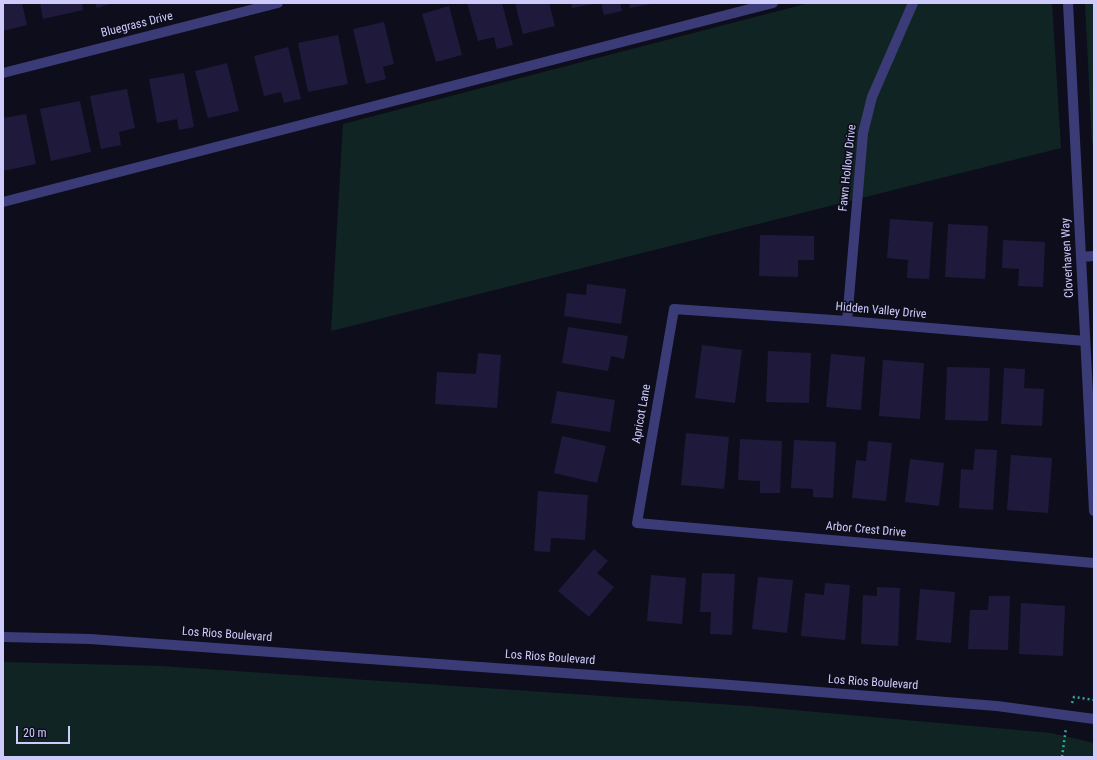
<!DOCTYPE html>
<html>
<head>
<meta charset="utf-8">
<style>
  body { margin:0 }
  #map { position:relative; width:1097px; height:760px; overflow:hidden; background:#0e0d1c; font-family:"Roboto Condensed",sans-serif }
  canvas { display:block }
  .frame { position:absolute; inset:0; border:4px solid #cecbfb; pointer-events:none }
  .scale { position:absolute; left:16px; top:726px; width:54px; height:18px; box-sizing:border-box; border:2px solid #cecbfb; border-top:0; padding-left:5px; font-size:12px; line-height:14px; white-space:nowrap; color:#cecbfb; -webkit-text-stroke:3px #0e0d1c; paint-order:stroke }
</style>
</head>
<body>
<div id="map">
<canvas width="1097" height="760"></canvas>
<div class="frame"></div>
<div class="scale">20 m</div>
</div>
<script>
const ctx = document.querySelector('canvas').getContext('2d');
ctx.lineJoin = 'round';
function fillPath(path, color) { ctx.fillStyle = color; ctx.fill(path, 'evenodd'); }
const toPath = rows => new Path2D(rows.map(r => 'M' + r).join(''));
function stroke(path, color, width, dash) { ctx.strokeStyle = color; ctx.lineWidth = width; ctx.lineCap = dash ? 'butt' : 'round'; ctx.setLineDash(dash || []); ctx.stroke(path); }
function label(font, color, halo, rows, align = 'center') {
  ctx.font = font + ' "Roboto Condensed",sans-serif'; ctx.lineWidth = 3.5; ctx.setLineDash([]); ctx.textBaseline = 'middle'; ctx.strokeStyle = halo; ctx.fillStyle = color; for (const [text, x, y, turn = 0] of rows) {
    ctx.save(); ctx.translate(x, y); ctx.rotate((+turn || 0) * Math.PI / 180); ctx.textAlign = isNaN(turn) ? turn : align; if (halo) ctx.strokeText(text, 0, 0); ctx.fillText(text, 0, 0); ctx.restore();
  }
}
fillPath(toPath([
  [809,3,1052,3,1061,148,331,331,343,124],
  [1085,3,1094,3,1094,143,1092,144],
  [3,662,161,666,749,706,1051,733,1094,743,1094,757,3,757]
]), '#102523');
fillPath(toPath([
  [3,3,22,3,27,25,3,31],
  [40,3,82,3,83,10,43,19],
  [95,3,113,3,97,8],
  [467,3,502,3,513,45,497,49,494,37,478,41],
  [515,3,549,3,555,26,523,34],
  [571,3,593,3,593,4,572,8],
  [601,3,620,3,622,11,604,15],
  [629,3,651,3,651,4,630,8],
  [449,6,462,55,436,62,422,14],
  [384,22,394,64,383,67,386,79,366,84,353,29],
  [338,35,348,84,308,92,298,43],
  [288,47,301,99,284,103,281,92,264,96,254,56],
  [227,63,239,111,208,118,195,71],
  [184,73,194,127,179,130,177,119,157,123,149,79],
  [127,89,135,128,119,132,121,145,101,149,90,96],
  [80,101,91,152,51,161,40,109],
  [26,114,36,164,3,171,3,118],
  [890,219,933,222,929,279,907,278,908,260,887,258],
  [948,224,988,226,985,279,945,277],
  [760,235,814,236,814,260,798,260,798,277,759,276],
  [1003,240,1045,242,1043,287,1018,286,1019,269,1002,268],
  [587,284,626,289,621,324,564,316,567,293,586,295],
  [568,327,628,336,624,359,611,356,608,371,562,363],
  [702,345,742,350,735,403,695,398],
  [768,351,811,353,809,403,766,402],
  [478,353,501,355,497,408,435,404,437,372,476,374],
  [831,354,865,357,861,410,826,407],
  [883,360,924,363,920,419,879,416],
  [947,367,990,368,988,421,945,420],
  [1004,368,1025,369,1024,388,1044,389,1042,426,1001,424],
  [557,391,615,400,610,432,551,423],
  [686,433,729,437,724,489,681,485],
  [562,436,606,446,597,483,554,473],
  [740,439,782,441,780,493,760,493,760,481,738,480],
  [794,440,836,442,833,498,813,497,813,489,791,488],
  [868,441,892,443,886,501,852,498,856,460,866,461],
  [975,449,997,450,993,510,959,508,961,469,973,470],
  [1011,455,1052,458,1048,513,1007,510],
  [910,459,944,463,939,506,905,502],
  [538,491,588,495,585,540,551,538,550,552,534,551],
  [594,549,608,561,597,573,614,587,589,617,558,591],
  [702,573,735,574,732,635,710,634,711,612,700,612],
  [651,575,686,578,682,624,647,621],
  [758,577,793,580,787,633,752,629],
  [825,583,850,585,845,640,801,636,805,593,824,595],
  [877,587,900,588,898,646,861,644,863,595,877,596],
  [920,589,955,592,951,643,916,640],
  [989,596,1010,596,1008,650,968,649,970,610,988,610],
  [1021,603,1065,606,1063,656,1019,654]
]), '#1f1a3b');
stroke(toPath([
  [1072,703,1074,697,1094,700],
  [1062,757,1066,728]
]), '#35a599', 2.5, [2, 3]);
stroke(toPath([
  [1068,3,1094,511],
  [3,73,278,3],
  [3,202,773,3],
  [1081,257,1094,256],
  [847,321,863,133,872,97,913,3],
  [1085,341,847,321,674,309,637,523,1094,563],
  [3,637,90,639,718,684,997,706,1094,719]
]), '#3b3c77', 10);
label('12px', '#cecbfb', '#0e0d1c', [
  ["Bluegrass Drive",137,25,-14],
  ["Fawn Hollow Drive",848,168,-84],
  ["Cloverhaven Way",1068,258,-93],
  ["Hidden Valley Drive",881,311,5],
  ["Apricot Lane",642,414,-80],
  ["Arbor Crest Drive",866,530,5],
  ["Los Rios Boulevard",227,635,4],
  ["Los Rios Boulevard",550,658,4],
  ["Los Rios Boulevard",873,683,4]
]);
</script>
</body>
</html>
